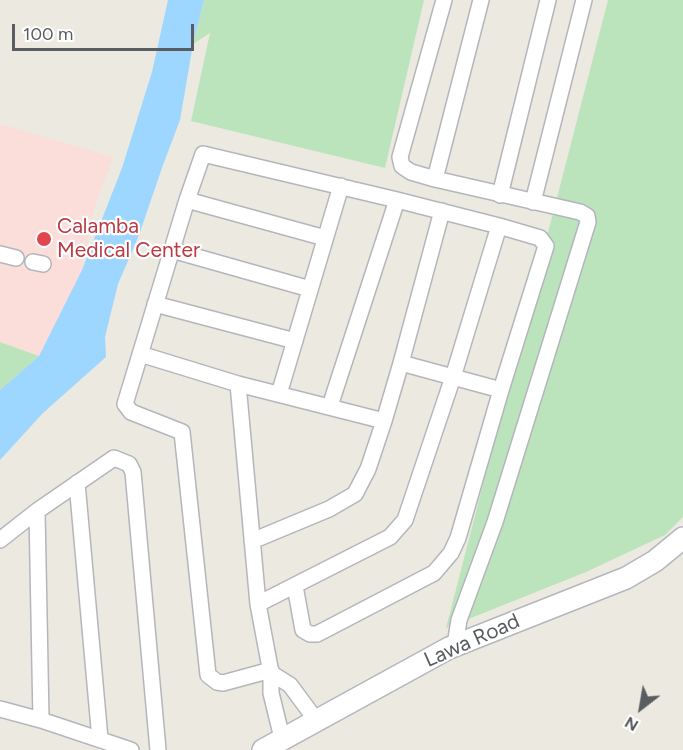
<!DOCTYPE html>
<html>
<head>
<meta charset="utf-8">
<style>
  body { margin:0 }
  #map { position:relative; width:683px; height:750px; overflow:hidden; background:#ece9e0; font-family:Figtree,sans-serif }
  canvas { display:block }
  .north { position:absolute; left:611px; top:678px; width:60px; height:60px; -webkit-text-stroke:4px #fff; paint-order:stroke; rotate:211deg; font-size:16px; font-weight:700; line-height:24px; text-align:center; color:#595d61 }
  .north::after { content:''; display:block; margin:auto; width:21px; height:27px; background:#595d61; clip-path:polygon(50% 0,100% 100%,50% 72%,0 100%) }
  .scale { position:absolute; left:12px; top:24px; width:182px; height:27px; box-sizing:border-box; border:3px solid #595d61; border-top:0; padding-left:8px; font-size:18px; line-height:21px; white-space:nowrap; color:#595d61; -webkit-text-stroke:4px #fff; paint-order:stroke }
</style>
</head>
<body>
<div id="map">
<canvas width="683" height="750"></canvas>
<div class="north">N</div>
<div class="scale">100 m</div>
</div>
<script>
const ctx = document.querySelector('canvas').getContext('2d');
ctx.lineJoin = 'round';
function fillPath(path, color) { ctx.fillStyle = color; ctx.fill(path, 'evenodd'); }
const toPath = rows => new Path2D(rows.map(r => 'M' + r).join(''));
function stroke(path, color, width, dash) { ctx.strokeStyle = color; ctx.lineWidth = width; ctx.lineCap = dash ? 'butt' : 'round'; ctx.setLineDash(dash || []); ctx.stroke(path); }
function label(font, color, halo, rows, align = 'center') {
  ctx.font = font + ' Figtree,sans-serif'; ctx.lineWidth = 4.5; ctx.setLineDash([]); ctx.textBaseline = 'middle'; ctx.strokeStyle = halo; ctx.fillStyle = color; for (const [text, x, y, turn = 0] of rows) {
    ctx.save(); ctx.translate(x, y); ctx.rotate((+turn || 0) * Math.PI / 180); ctx.textAlign = isNaN(turn) ? turn : align; if (halo) ctx.strokeText(text, 0, 0); ctx.fillText(text, 0, 0); ctx.restore();
  }
}
fillPath(toPath([
  [0,124,113,157,94,209,82,270,39,356,0,342]
]), '#fbddda');
fillPath(toPath([
  [204,0,424,0,385,168,191,121,210,33,193,44],
  [608,0,683,0,683,517,665,535,586,572,446,628],
  [0,342,39,356,0,390]
]), '#bce4bc');
fillPath(toPath([
  [168,0,204,0,193,44,180,120,163,165,139,235,118,284,105,337,106,357,43,413,0,460,0,390,39,356,82,270,122,168,152,72]
]), '#9dd6ff');
const minor = toPath([
  [444,0,400,157,402,166,411,172,435,179,580,212,587,216,588,222,495,522,459,620,455,645],
  [435,179,481,0],
  [500,195,548,0],
  [187,200,325,238],
  [533,202,584,0],
  [172,250,310,289],
  [0,254,16,258],
  [33,262,43,264],
  [155,304,295,341],
  [140,354,238,384,384,421],
  [401,363,501,390],
  [238,384,258,604,271,673,271,693,282,738],
  [279,394,341,186],
  [330,406,397,200],
  [77,483,100,739],
  [37,511,41,720],
  [0,540,37,511,114,458,129,464,133,472,158,750],
  [252,541,329,509,355,494,368,469,384,421,401,363,442,211],
  [258,604,390,537,405,520,453,377,499,226],
  [271,670,223,683,217,682,208,675,182,432,131,412,125,404,187,200,203,154,397,200,499,226,540,238,546,246,501,390,458,538,451,553,434,573,317,634,310,634,303,630,295,586],
  [271,673,290,685,316,720],
  [0,709,41,720,131,750]
]);
const secondary = toPath([
  [263,750,449,648,626,578,655,561,683,538]
]);
stroke(minor, '#b3b6bb', 18);
stroke(secondary, '#b4b7bd', 24);
stroke(minor, '#fff', 15);
stroke(secondary, '#fff', 21);
for (const [x, y, r, color] of [
  [44,239,8,"#e0444e"]
]) { const dot = new Path2D(); dot.arc(x, y, r, 0, 2 * Math.PI); ctx.fillStyle = color; ctx.fill(dot); stroke(dot, '#fff', 2); }
label('21px', '#be3a42', '#fff', [
  ["Calamba",57,227],
  ["Medical Center",57,251]
], 'left');
label('21px', '#595d61', '#fff', [
  ["Lawa Road",472,641,-24]
]);
</script>
</body>
</html>
